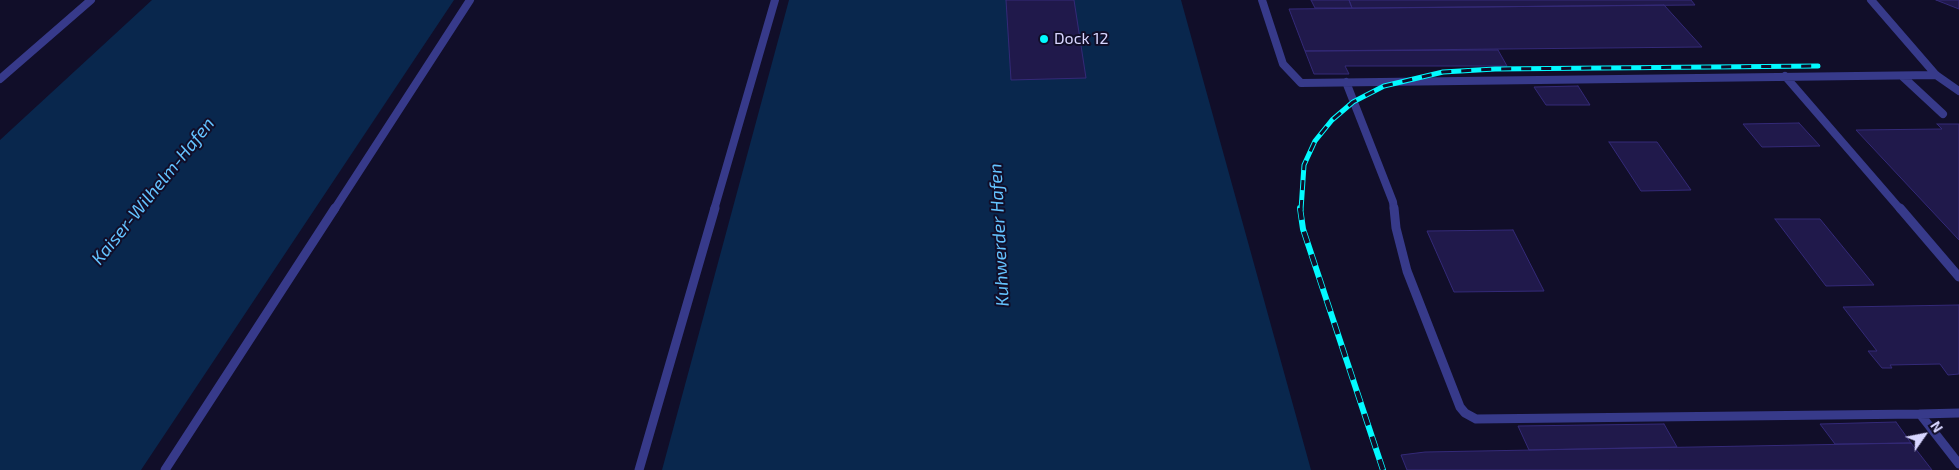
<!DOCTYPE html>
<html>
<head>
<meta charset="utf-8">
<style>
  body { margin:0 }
  #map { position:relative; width:1959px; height:470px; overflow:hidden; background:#110e29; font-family:"Exo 2",sans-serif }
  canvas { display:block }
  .north { position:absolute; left:1899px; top:410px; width:50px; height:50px; -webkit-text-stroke:4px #110e29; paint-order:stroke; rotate:57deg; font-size:14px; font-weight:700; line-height:20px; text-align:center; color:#d8d6ff }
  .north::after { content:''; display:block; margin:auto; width:18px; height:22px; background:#d8d6ff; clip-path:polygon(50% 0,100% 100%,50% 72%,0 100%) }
</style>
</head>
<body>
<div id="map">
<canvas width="1959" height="470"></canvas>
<div class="north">N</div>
</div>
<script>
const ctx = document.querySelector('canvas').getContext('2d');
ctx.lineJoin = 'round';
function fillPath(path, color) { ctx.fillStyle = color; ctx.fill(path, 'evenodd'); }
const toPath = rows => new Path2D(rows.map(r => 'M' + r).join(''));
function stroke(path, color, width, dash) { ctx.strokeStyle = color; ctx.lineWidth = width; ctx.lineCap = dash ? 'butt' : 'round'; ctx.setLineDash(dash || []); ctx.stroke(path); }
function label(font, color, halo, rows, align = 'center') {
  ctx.font = font + ' "Exo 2",sans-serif'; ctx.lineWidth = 4; ctx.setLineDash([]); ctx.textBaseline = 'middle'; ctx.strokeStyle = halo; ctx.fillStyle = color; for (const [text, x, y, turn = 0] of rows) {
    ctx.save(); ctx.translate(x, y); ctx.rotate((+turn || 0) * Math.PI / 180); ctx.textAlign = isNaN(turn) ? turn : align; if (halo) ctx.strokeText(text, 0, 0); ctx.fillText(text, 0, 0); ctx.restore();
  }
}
fillPath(toPath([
  [152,0,454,0,141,470,0,470,0,140],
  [789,0,1181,0,1311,470,662,470]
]), '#09274d');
const building = toPath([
  [1006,0,1074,0,1086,78,1011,80,1006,0],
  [1311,0,1349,0,1352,8,1315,8,1311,0],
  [1349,0,1691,0,1695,5,1352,8,1349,0],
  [1936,0,1959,0,1959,9,1936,0],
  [1664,5,1702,47,1305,51,1289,9,1664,5],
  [1498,50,1507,66,1345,66,1349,74,1314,74,1305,51,1498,50],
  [1578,86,1590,105,1546,105,1534,87,1578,86],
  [1799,123,1820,146,1762,147,1743,124,1799,123],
  [1937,124,1959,124,1959,240,1856,130,1942,129,1937,124],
  [1609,142,1657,142,1691,190,1641,191,1609,142],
  [1775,219,1820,219,1874,285,1826,286,1775,219],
  [1513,230,1544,291,1454,292,1427,231,1513,230],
  [1959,305,1959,374,1948,375,1940,364,1890,365,1892,368,1882,368,1868,351,1877,351,1843,307,1959,305],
  [1896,422,1911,443,1835,444,1820,424,1896,422],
  [1664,424,1677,447,1529,450,1518,426,1664,424],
  [1911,443,1932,470,1407,470,1401,455,1425,452,1911,443]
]);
fillPath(building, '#20194b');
stroke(building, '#342a78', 1);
stroke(toPath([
  [1262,0,1283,64,1301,83,1936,75],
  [1871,0,1936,75,1959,91],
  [1785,76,1901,210],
  [1902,76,1943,114],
  [0,79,91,0],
  [1346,82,1393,202,1394,210],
  [334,210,470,0],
  [714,210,775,0]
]), '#373a8a', 8);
stroke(toPath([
  [1394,208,1396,228,1407,271,1460,407,1465,413,1476,419,1920,414],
  [1900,208,1959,277],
  [1959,413,1920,414,1959,464],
  [165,470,335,208],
  [639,470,715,208]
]), '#373a8a', 9);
const railFar1 = toPath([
  [1301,210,1304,165,1315,141,1332,120,1353,102,1384,86,1443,72,1495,69,1818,66]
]);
const rail = toPath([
  [1300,208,1303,229,1383,470]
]);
stroke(railFar1, '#02faff', 5);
stroke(rail, '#02faff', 6);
stroke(railFar1, '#110e29', 3, [10]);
stroke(rail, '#110e29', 4.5, [12]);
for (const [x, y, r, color] of [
  [1044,39,5,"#02faff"]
]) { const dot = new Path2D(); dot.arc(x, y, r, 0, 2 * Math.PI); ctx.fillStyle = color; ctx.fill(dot); stroke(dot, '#110e29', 2); }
label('16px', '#d8d6ff', '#110e29', [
  ["Dock 12",1054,39]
], 'left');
label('italic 18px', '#64c3ff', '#110e29', [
  ["Kaiser-Wilhelm-Hafen",153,191,-51],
  ["Kuhwerder Hafen",999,235,-93]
]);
</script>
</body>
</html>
